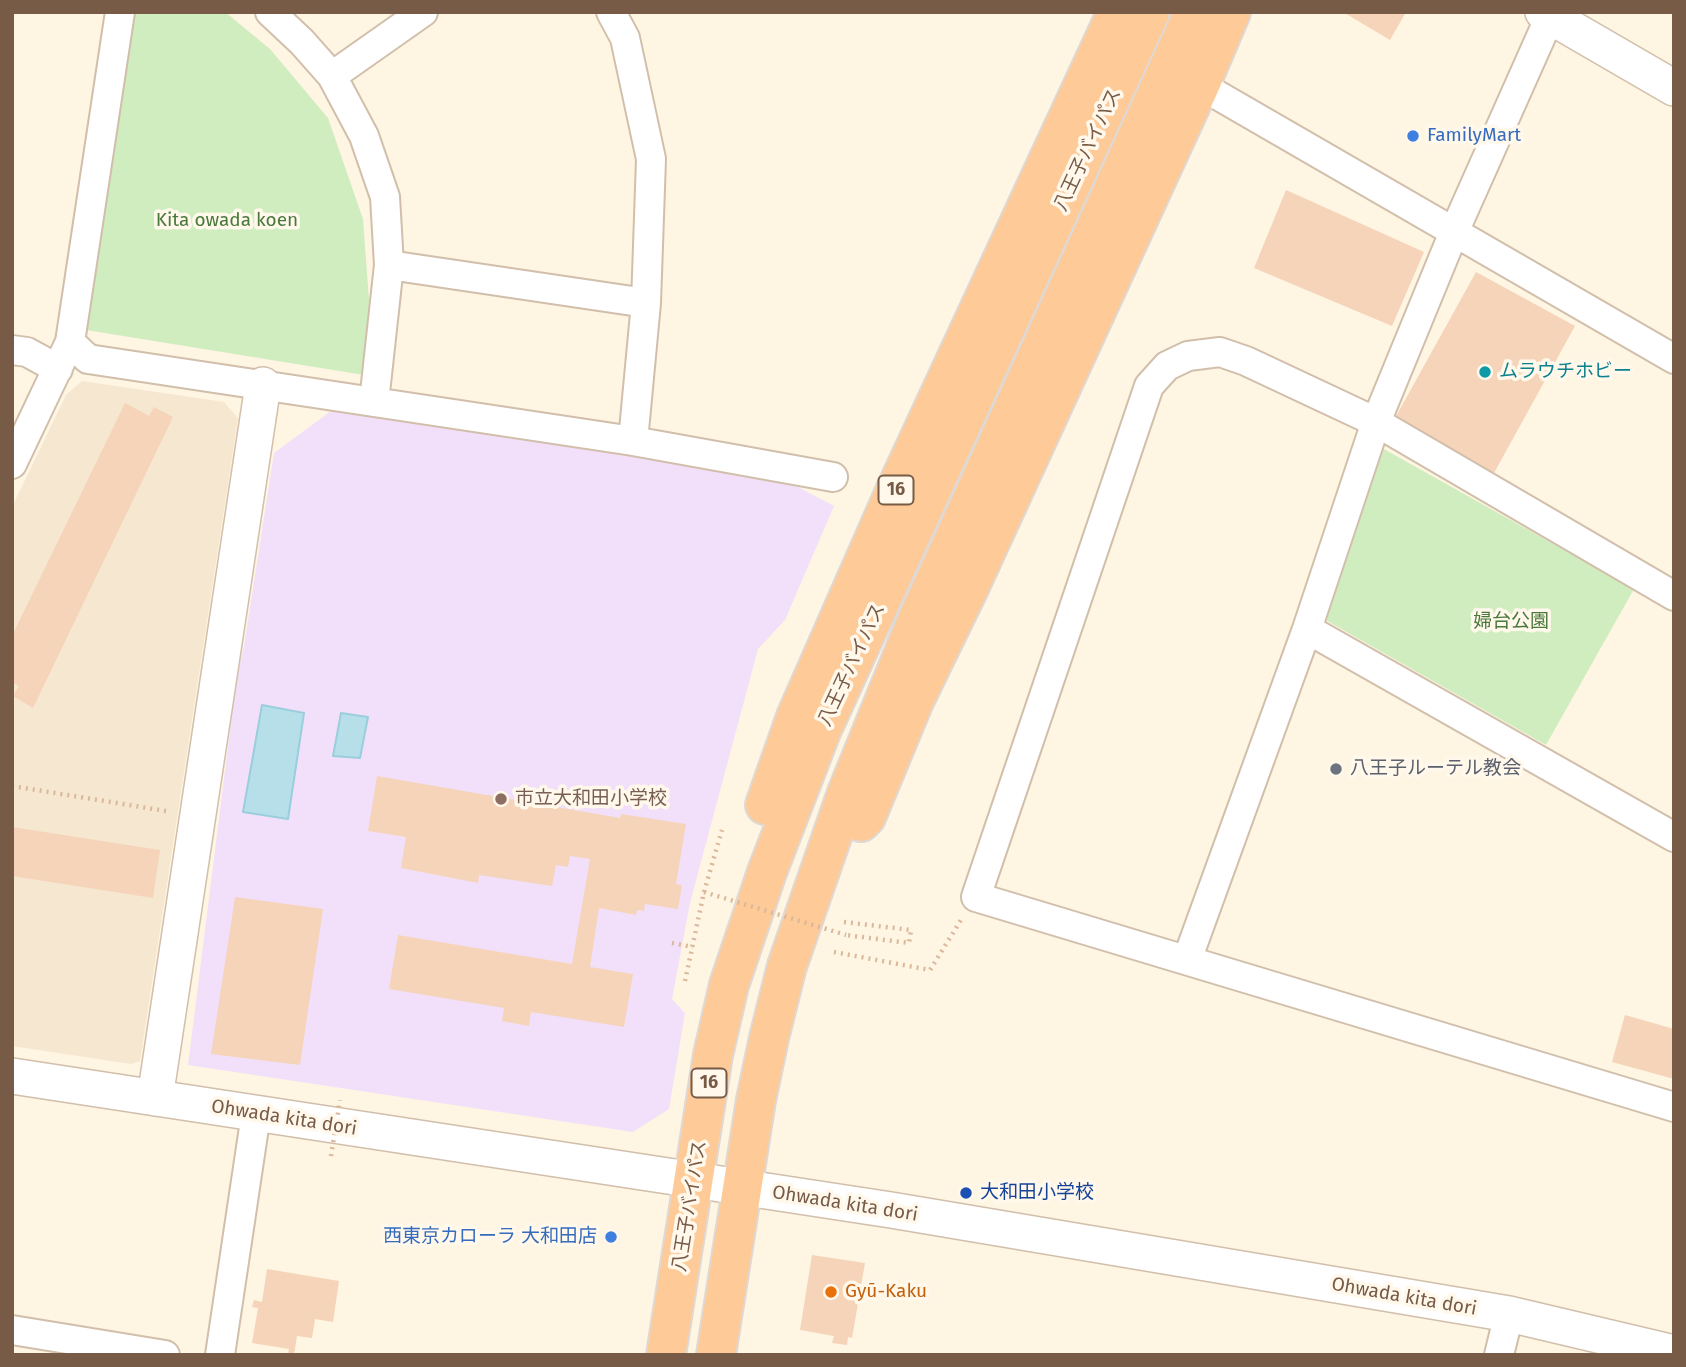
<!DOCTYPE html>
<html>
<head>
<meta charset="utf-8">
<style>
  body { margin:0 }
  #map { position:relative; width:1686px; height:1367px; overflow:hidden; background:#fef5e3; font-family:"Fira Sans",sans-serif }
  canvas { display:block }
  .frame { position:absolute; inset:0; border:14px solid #785b47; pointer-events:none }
</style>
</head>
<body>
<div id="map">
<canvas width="1686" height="1367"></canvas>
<div class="frame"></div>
</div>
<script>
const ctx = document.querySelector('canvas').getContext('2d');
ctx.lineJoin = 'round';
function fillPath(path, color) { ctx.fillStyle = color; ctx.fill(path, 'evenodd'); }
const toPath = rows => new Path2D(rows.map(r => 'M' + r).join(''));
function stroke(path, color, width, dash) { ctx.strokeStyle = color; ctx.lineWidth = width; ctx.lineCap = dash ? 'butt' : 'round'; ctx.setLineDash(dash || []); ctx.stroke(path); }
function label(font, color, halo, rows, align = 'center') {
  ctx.font = font + ' "Fira Sans","Noto Sans JP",sans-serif'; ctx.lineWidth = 7; ctx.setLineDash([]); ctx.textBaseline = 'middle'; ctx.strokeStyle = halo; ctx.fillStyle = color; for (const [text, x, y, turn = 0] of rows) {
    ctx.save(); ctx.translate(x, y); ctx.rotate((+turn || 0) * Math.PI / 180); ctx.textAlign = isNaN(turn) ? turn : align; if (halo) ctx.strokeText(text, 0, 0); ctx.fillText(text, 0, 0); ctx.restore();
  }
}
fillPath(toPath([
  [82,381,224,402,238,418,140,1061,131,1064,12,1046,12,507,66,395]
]), '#f6e7d1');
fillPath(toPath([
  [335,408,781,478,834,506,785,620,758,649,690,903,672,999,685,1013,669,1109,633,1132,188,1065,237,675,244,646,274,453]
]), '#f2e0fa');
fillPath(toPath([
  [127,12,225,12,270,49,328,118,363,219,369,300,364,375,80,329],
  [1382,448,1634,589,1546,745,1322,618]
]), '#d0edc0');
const water = toPath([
  [262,705,304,713,288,819,243,812,262,705],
  [341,713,368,717,360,758,333,756,341,713]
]);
fillPath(water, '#b6dfe9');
stroke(water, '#9bcedc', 2);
fillPath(toPath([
  [1343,12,1406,12,1390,40],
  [1286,190,1424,252,1392,326,1254,268],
  [1476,272,1575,326,1494,473,1395,418],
  [125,403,149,416,154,407,173,417,33,708,13,696,19,686,12,682,12,636],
  [377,776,620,818,621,814,686,824,676,884,682,885,678,909,645,904,644,911,637,910,636,915,599,908,590,967,633,974,624,1027,531,1012,529,1026,502,1021,504,1008,389,989,398,935,572,964,590,859,570,856,568,867,556,865,552,886,479,875,478,883,401,868,406,837,368,831],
  [12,827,160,850,153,898,12,876],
  [235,897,323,909,300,1065,211,1054],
  [1625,1015,1674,1029,1674,1079,1612,1062],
  [812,1255,865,1263,852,1338,848,1337,847,1345,832,1343,834,1336,800,1330],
  [267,1269,339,1281,333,1322,315,1319,312,1338,297,1336,294,1355,288,1354,289,1349,252,1343,258,1308,252,1307,254,1300,262,1302]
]), '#f5d4b9');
const minor = toPath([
  [270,12,302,42,332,76,364,136,385,197,389,265,374,402],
  [611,12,625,38,651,159,646,303,633,441],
  [332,76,423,12],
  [1200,85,1674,359],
  [389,265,646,303],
  [70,342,88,359,633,441,833,477],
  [12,350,27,352,58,369],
  [12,464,70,342,120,12],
  [1674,596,1376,422,1246,361,1220,352,1188,356,1167,366,1149,386,976,897,1674,1107],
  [1307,629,1674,837],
  [1187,960,1307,629,1376,422,1454,232,1552,12],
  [12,1330,165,1355],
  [220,1355,256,1114],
  [1499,1355,1509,1314]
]);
const tertiary = toPath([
  [1543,12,1674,88],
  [12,1076,891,1210,1509,1314,1674,1353],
  [155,1098,263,385]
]);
const trunk = toPath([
  [765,805,796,717,897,487,1117,12],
  [861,822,866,817,914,701,968,590,1200,85,1231,12],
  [666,1355,713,1055,729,985,767,872,822,729,1150,12],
  [716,1355,756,1100,769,1038,787,966,847,793,916,623,1194,12]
]);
stroke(minor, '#d2bfab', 32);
stroke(tertiary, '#d2bfab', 38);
stroke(trunk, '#dfd8d3', 42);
stroke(toPath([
  [12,786,166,811],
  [844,922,911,930,909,943,846,935],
  [672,943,693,947],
  [834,952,930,970,961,920],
  [685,981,704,892,722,830]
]), '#dbb79b', 4.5, [2, 5]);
stroke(minor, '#fff', 28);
stroke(tertiary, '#fff', 35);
stroke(trunk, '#feca97', 38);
stroke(toPath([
  [704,892,846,935],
  [331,1156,340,1100]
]), '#dbb79b', 4.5, [2, 5]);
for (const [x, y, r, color] of [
  [1413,136,7,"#3f7fe0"],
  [1485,372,7,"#0f9aa8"],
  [1336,769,7,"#6b7280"],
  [501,799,7,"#8d6e63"],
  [966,1193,7,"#1a4fb4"],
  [611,1237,7,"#3f7fe0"],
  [831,1292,7,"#e8710a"]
]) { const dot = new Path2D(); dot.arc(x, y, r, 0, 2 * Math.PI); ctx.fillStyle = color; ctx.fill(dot); stroke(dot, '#fff8eb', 2.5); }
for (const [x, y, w] of [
  [896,490,35],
  [709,1083,35]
]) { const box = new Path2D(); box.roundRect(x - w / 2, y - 14.5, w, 29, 5); ctx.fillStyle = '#fff8eb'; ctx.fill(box); stroke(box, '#785b47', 2); }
label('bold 18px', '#785b47', null, [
  ["16",896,490],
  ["16",709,1083]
]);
label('19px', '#366cbe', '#fff8eb', [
  ["FamilyMart",1427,136],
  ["西東京カローラ 大和田店",597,1237,"right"]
], 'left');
label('19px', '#785b47', '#fff8eb', [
  ["八王子バイパス",1088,150,-65],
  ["八王子バイパス",852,665,-65],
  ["Ohwada kita dori",284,1118,9],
  ["Ohwada kita dori",845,1204,9],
  ["八王子バイパス",690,1206,-81],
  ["Ohwada kita dori",1404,1297,10]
]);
label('19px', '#4a793c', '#fff8eb', [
  ["Kita owada koen",227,221],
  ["婦台公園",1511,622]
]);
label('19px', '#0d838f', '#fff8eb', [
  ["ムラウチホビー",1499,372]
], 'left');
label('19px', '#5b616d', '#fff8eb', [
  ["八王子ルーテル教会",1350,769]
], 'left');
label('19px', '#785e54', '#fff8eb', [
  ["市立大和田小学校",515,799]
], 'left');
label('19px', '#164399', '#fff8eb', [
  ["大和田小学校",980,1193]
], 'left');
label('19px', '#c56008', '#fff8eb', [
  ["Gyū-Kaku",845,1292]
], 'left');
</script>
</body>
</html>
